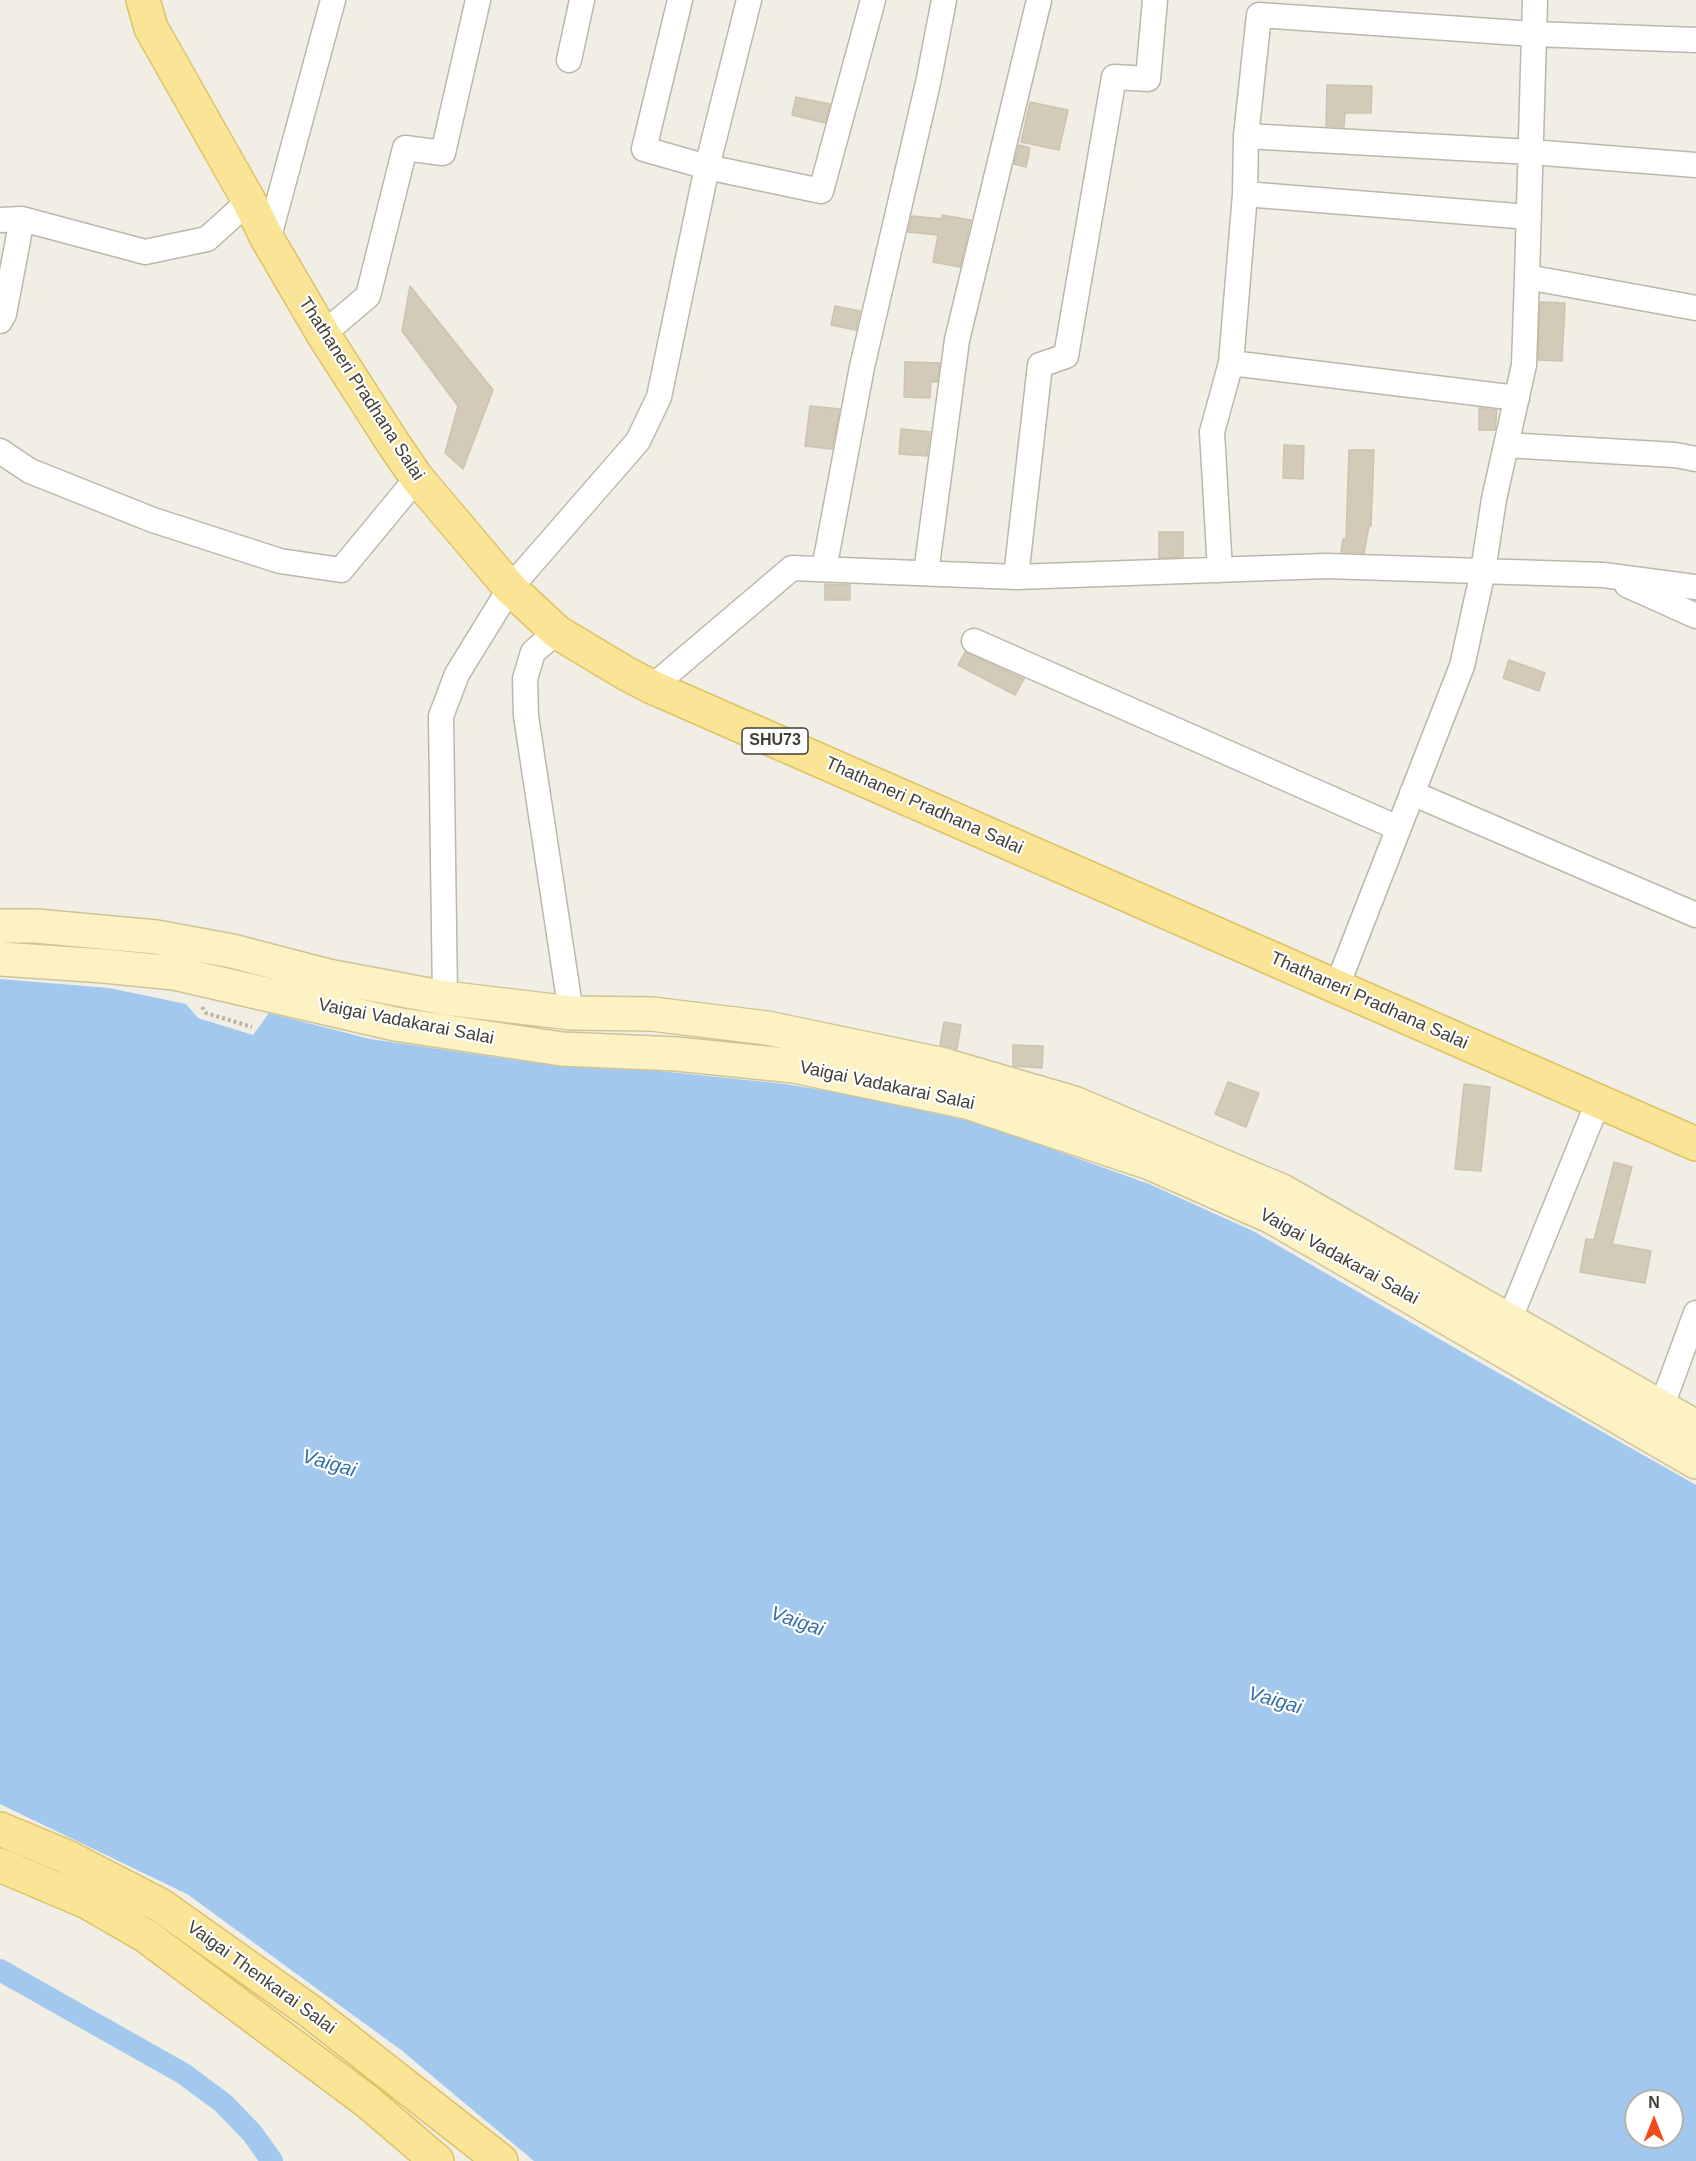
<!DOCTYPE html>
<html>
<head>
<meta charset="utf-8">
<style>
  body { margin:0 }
  #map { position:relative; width:1696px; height:2161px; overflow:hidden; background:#f1eee5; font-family:Helvetica,sans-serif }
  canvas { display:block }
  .north { position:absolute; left:1624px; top:2089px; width:60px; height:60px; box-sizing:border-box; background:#fff; border:2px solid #b4b2ae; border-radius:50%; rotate:0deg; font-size:16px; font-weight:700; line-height:24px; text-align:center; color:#433f35 }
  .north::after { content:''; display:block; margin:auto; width:21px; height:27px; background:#f14b1c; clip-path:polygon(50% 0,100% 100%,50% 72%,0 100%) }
</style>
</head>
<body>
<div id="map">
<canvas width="1696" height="2161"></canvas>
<div class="north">N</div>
</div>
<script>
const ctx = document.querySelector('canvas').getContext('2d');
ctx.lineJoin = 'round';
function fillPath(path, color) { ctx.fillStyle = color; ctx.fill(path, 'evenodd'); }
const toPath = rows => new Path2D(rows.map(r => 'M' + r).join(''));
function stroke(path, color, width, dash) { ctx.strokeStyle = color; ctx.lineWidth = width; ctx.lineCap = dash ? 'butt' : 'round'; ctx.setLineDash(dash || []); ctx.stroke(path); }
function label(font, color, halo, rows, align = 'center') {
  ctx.font = font + ' Helvetica,sans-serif'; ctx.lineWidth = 4.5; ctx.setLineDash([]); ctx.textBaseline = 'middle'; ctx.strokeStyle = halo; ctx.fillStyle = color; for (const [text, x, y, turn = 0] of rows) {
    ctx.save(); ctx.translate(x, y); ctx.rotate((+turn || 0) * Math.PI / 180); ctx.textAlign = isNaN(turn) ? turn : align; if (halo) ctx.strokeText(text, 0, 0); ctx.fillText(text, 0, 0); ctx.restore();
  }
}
fillPath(toPath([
  [0,979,109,988,186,1004,198,1018,253,1035,269,1013,370,1039,557,1066,660,1071,785,1084,841,1093,979,1123,1149,1184,1253,1231,1474,1359,1696,1485,1696,2161,534,2161,401,2050,187,1894,0,1804],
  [1636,2101,1672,2101,1672,2137,1636,2137]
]), '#a2c9ed');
stroke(toPath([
  [0,1970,184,2074,223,2103,252,2133,272,2161]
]), '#a2c9ed', 22);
const building = toPath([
  [1327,85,1372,86,1371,113,1345,113,1344,127,1326,126,1327,85],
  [796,97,830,104,825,123,792,115,796,97],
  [1030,102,1068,110,1059,150,1021,142,1030,102],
  [1019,145,1030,148,1026,167,1014,164,1019,145],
  [942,215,971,220,960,267,933,262,938,235,908,232,912,216,942,219,942,215],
  [410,286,493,390,463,469,445,453,458,406,402,331,410,286],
  [1540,302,1565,303,1562,361,1538,360,1540,302],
  [835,306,860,311,856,330,831,325,835,306],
  [905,362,940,363,937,382,931,382,930,398,904,397,905,362],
  [810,406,840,409,832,449,805,446,810,406],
  [1479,408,1497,410,1495,430,1479,430,1479,408],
  [901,429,930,432,927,456,899,454,901,429],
  [1284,445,1304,446,1303,479,1283,478,1284,445],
  [1349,450,1374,450,1371,526,1369,526,1364,553,1341,552,1343,539,1346,540,1349,450],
  [1159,532,1183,532,1183,557,1159,558,1159,532],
  [825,584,850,585,850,600,825,600,825,584],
  [965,652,1024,679,1015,695,958,665,965,652],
  [1509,660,1545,673,1539,691,1503,678,1509,660],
  [944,1022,961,1025,957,1049,940,1045,944,1022],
  [1013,1045,1043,1046,1042,1068,1013,1066,1013,1045],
  [1228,1082,1259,1093,1246,1127,1215,1114,1228,1082],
  [1464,1084,1490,1087,1481,1171,1455,1169,1464,1084],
  [1614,1162,1632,1167,1612,1244,1651,1251,1645,1283,1580,1272,1586,1239,1594,1240,1614,1162]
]);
fillPath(building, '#d3cbba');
stroke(building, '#cdc3ae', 1.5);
const minor = toPath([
  [680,0,644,149,707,167,821,191,873,0],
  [1535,0,1527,277,1696,308],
  [569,60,582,0],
  [1246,136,1259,15,1534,34,1696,40],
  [1245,194,1246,136,1531,152,1696,165],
  [0,220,22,219,145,252,207,239,249,201],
  [268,240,333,0],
  [0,321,4,314,22,219],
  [323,334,368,296,405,148,443,153,478,0],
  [1231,363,1245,194,1529,217],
  [1506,445,1675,455,1696,459],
  [0,451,30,471,153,520,280,561,341,570,417,478],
  [824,569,862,367,928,83,944,0],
  [1220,570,1212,432,1231,363,1517,398],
  [926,573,957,340,1039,0],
  [1016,577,1326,566,1603,575,1696,587],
  [1627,585,1696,616],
  [557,632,533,652,525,679,526,716,571,1013],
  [974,641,1398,828],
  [652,687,792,568,1016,577,1040,365,1066,356,1114,77,1148,79,1155,0],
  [1412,793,1696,915],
  [1337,986,1462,666,1483,571,1494,499,1524,365,1527,277],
  [445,998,441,716,457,674,510,588,638,441,659,397,707,167,749,0],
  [1509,1321,1598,1102],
  [1661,1408,1696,1313]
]);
const secondary = toPath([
  [0,926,36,926,156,937,232,951,328,976,445,998,571,1013,652,1014,767,1028,944,1065,1074,1103,1282,1191,1696,1427],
  [0,959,104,966,174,973,395,1024,562,1049,677,1054,794,1066,967,1102,1150,1163,1272,1217,1696,1462]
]);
const primary = toPath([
  [143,0,151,28,249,201,268,240,323,334,393,443,417,478,510,588,557,632,627,674,652,687,1696,1144],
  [0,1829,65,1856,160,1905,311,2012,501,2161],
  [0,1865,87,1902,146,1936,368,2102,437,2161]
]);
stroke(minor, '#bcb7a8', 27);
stroke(secondary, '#d0c496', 36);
stroke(primary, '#dec266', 36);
stroke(toPath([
  [202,1007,206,1013,252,1027]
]), '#beb399', 4, [3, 3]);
stroke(minor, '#fff', 24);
stroke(secondary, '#fcf2c4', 33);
stroke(primary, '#fae495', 33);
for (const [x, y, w] of [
  [775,741,66]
]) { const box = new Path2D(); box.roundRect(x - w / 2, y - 13, w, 26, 4.5); ctx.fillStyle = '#fff'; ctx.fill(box); stroke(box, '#433f35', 1.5); }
label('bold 16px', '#433f35', null, [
  ["SHU73",775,741]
]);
label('18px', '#433f35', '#fff', [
  ["Thathaneri Pradhana Salai",361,389,57],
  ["Thathaneri Pradhana Salai",924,806,24],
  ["Thathaneri Pradhana Salai",1369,1001,24],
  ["Vaigai Vadakarai Salai",406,1022,11],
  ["Vaigai Vadakarai Salai",887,1086,12],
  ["Vaigai Vadakarai Salai",1339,1257,29],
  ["Vaigai Thenkarai Salai",261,1978,36]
]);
label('italic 20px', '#336faa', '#fff', [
  ["Vaigai",329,1464,16],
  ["Vaigai",797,1622,19],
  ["Vaigai",1275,1701,16]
]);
</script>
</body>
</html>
